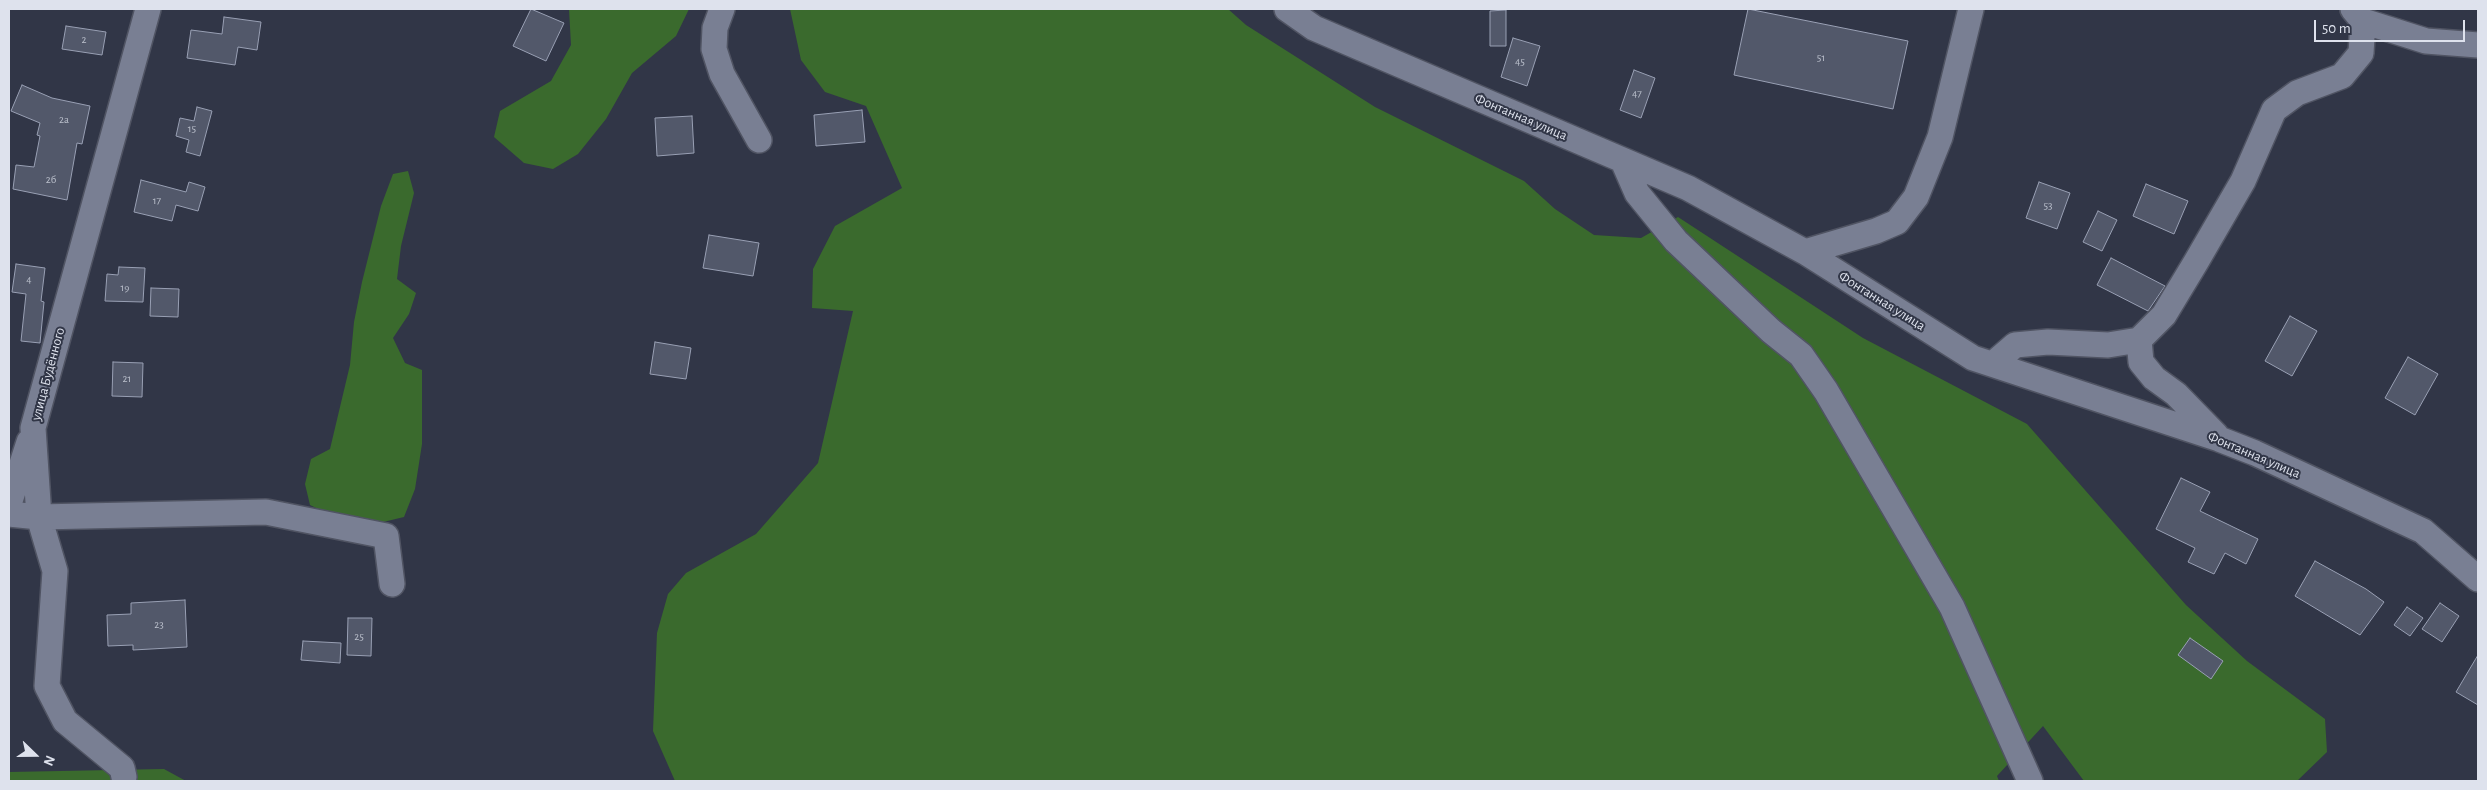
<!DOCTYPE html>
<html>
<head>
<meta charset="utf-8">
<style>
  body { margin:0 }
  #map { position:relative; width:2487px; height:790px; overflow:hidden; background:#313647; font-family:"Alegreya Sans",sans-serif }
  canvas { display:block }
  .frame { position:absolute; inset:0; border:10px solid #dee2ed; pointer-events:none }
  .north { position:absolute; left:10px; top:730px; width:50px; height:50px; -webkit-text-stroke:4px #313647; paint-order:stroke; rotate:112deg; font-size:14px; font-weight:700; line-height:20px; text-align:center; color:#dee2ed }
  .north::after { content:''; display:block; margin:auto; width:18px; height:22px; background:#dee2ed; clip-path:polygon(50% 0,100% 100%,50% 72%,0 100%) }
  .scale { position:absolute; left:2314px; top:20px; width:151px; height:22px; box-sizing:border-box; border:2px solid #dee2ed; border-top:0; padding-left:6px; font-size:15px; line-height:18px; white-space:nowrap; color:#dee2ed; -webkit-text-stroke:4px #313647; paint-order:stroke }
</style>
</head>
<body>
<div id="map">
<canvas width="2487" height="790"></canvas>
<div class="frame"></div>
<div class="north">N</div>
<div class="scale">50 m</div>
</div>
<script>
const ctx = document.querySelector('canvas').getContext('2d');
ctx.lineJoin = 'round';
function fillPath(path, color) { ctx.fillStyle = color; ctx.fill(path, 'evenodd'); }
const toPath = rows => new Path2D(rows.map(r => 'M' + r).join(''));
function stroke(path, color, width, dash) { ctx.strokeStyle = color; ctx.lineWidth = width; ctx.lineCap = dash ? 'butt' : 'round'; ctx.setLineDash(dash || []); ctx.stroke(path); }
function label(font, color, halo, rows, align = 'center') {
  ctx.font = font + ' "Alegreya Sans",sans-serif'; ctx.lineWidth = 4; ctx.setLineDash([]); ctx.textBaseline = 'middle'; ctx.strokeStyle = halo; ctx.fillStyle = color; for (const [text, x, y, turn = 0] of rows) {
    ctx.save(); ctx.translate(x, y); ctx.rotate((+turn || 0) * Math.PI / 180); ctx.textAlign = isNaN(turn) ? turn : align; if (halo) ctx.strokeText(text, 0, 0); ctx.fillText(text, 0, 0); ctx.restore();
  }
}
fillPath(toPath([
  [569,9,689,9,676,36,632,73,606,119,578,154,553,169,524,163,494,137,500,111,551,81,571,45],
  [790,9,1228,9,1246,25,1375,107,1524,181,1555,209,1594,235,1641,238,1678,217,1863,338,2027,424,2186,605,2247,661,2325,719,2327,752,2297,781,2084,781,2043,726,1997,776,1999,781,675,781,653,731,657,633,668,594,686,573,756,534,818,463,853,311,812,308,813,269,835,226,902,188,866,106,825,92,801,60],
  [408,171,414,193,401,246,397,279,416,293,409,314,393,338,405,363,422,370,422,444,415,489,404,517,379,523,322,511,310,505,305,484,311,459,330,449,350,365,354,322,362,282,381,206,393,174],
  [164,769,186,781,9,781,9,772]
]), '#3a6a2d');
const building = toPath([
  [531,9,564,23,546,61,513,46,531,9],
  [1748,9,1908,41,1893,109,1734,75,1748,9],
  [1506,10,1506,46,1490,46,1490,11,1506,10],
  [224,17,261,22,257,50,238,47,235,65,187,58,191,30,222,34,224,17],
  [66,26,106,32,102,55,62,49,66,26],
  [1513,38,1540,46,1527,86,1501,77,1513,38],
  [1634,70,1655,78,1641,118,1620,110,1634,70],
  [22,85,52,98,90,106,82,144,77,143,67,200,13,189,16,165,34,167,40,136,37,135,40,123,11,111,22,85],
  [197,107,212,111,200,156,186,152,189,140,176,136,180,118,194,121,197,107],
  [862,110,865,142,816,146,814,115,862,110],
  [692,116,694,153,657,156,655,118,692,116],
  [141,180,186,192,189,182,205,187,198,211,176,205,172,221,134,212,141,180],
  [2039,182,2070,193,2057,229,2026,218,2039,182],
  [2146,184,2188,201,2174,234,2133,216,2146,184],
  [2098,211,2117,220,2102,251,2083,242,2098,211],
  [709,235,759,243,753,276,703,268,709,235],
  [2111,258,2165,286,2148,311,2097,285,2111,258],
  [16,264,45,268,41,301,44,302,40,343,21,341,26,294,12,292,16,264],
  [119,267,145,268,143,302,105,301,107,274,118,275,119,267],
  [151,288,179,289,178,317,150,316,151,288],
  [2290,316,2317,331,2292,376,2265,361,2290,316],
  [655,342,691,348,686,379,650,374,655,342],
  [2408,357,2438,374,2415,415,2385,398,2408,357],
  [113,362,143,363,142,397,112,396,113,362],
  [2181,478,2210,492,2200,511,2258,539,2246,564,2225,553,2214,574,2188,562,2195,548,2156,529,2181,478],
  [2315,561,2366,589,2384,602,2360,635,2295,596,2315,561],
  [185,600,187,647,133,650,133,645,108,646,107,615,131,614,131,603,185,600],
  [2440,603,2459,616,2442,642,2422,629,2440,603],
  [2407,607,2423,618,2410,636,2394,625,2407,607],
  [348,618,372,618,371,656,347,655,348,618],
  [2190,638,2223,661,2211,679,2178,655,2190,638],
  [303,641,341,643,340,663,301,660,303,641],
  [2478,655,2478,705,2456,692,2478,655]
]);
fillPath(building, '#52586a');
stroke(building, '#99a0b4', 1);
const minor = toPath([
  [722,9,715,28,714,49,722,74,759,140],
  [1287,9,1314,28,1688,188,1805,252,1973,358,2219,439,2255,453,2423,531,2478,579],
  [2353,9,2363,21,2426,41,2478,45],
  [1623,161,1637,193,1676,241,1771,331,1801,355,1826,391,1952,607,2030,781],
  [1805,252,1876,231,1897,222,1916,197,1940,137,1971,9],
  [2139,340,2141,362,2154,378,2176,394,2216,435],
  [1993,364,2015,345,2048,342,2108,345,2139,340,2164,315,2196,262,2243,181,2274,110,2297,93,2342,76,2361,53,2363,21],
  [9,504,29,442],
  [9,514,39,517,266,512,386,536,392,584],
  [124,777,122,768,65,721,47,686,55,571,39,517,33,428,148,9]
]);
stroke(minor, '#505463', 28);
stroke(minor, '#797f93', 25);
label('11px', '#bbc0cc', null, [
  ["2",84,40],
  ["51",1821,58],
  ["45",1520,62],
  ["47",1637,94],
  ["2а",64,120],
  ["15",192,129],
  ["2б",51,180],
  ["17",157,201],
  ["53",2048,206],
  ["4",29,280],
  ["19",125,288],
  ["21",127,379],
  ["23",159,625],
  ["25",359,637]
]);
label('14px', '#dee2ed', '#313647', [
  ["Фонтанная улица",1521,117,23],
  ["Фонтанная улица",1882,301,32],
  ["улица Будённого",48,374,-75],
  ["Фонтанная улица",2254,455,23]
]);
</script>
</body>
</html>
